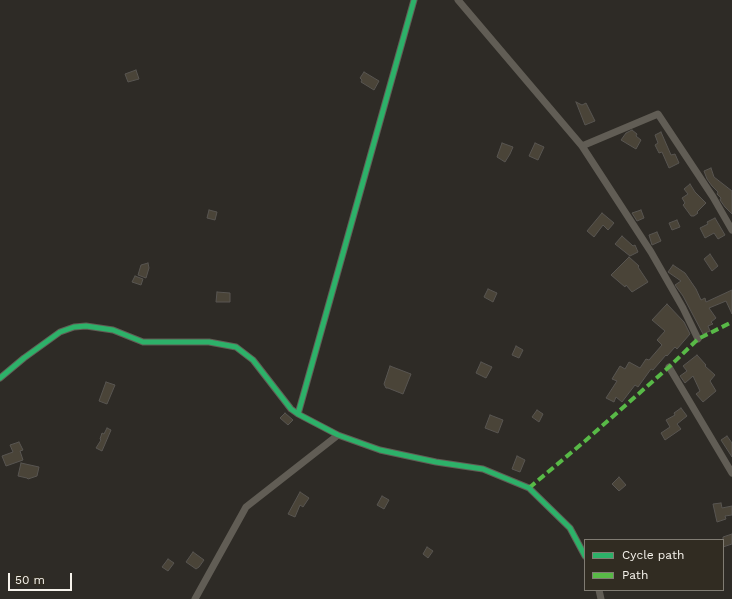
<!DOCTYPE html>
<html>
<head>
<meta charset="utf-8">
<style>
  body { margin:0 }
  #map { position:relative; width:732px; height:599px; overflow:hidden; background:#2e2b26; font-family:"Work Sans",sans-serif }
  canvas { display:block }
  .legend { position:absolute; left:584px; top:539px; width:140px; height:52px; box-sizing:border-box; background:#312c22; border:1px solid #807c73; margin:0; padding:5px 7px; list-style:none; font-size:12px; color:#f6f3ec }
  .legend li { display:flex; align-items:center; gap:8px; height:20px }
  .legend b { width:20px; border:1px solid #807c73 }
  .scale { position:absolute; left:8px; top:573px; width:64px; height:18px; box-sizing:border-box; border:2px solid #f6f3ec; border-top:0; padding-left:5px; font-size:12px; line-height:14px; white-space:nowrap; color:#f6f3ec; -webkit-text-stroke:3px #312c22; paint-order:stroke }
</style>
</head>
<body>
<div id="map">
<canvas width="732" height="599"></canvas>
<ul class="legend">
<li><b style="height:5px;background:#2db169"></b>Cycle path</li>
<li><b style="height:5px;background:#58b947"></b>Path</li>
</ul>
<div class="scale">50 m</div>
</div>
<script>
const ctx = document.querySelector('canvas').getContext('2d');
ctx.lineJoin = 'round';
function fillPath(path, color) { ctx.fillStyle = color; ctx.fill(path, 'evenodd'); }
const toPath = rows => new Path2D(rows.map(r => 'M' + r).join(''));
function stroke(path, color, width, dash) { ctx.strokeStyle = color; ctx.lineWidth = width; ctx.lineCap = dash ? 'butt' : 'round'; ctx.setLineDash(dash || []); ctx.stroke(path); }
const building = toPath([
  [136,70,139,79,128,82,125,74,136,70],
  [364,72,379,81,374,90,361,82,362,80,360,78,364,72],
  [576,102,582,105,586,103,595,121,585,125,576,102],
  [632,130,637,134,636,136,641,140,636,149,621,140,626,133,632,130],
  [661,132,671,155,675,154,679,163,669,168,662,152,659,153,655,145,658,143,655,135,661,132],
  [502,143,513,147,510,154,505,162,497,157,502,143],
  [535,143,544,147,538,160,529,156,535,143],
  [711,168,714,177,732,191,732,214,725,207,720,200,721,198,717,194,718,192,712,186,707,179,704,171,711,168],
  [690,184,695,192,706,203,697,212,698,213,694,216,691,216,683,205,685,203,682,198,688,194,684,189,690,184],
  [209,210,217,212,215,220,207,218,209,210],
  [641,210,644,218,637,221,632,213,641,210],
  [602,213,614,223,608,230,603,225,594,237,587,231,602,213],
  [715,218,725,235,718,239,714,233,705,238,700,228,708,224,707,222,715,218],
  [677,220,680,227,672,230,669,223,677,220],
  [657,232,661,241,652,245,649,235,657,232],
  [622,236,633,246,635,245,638,252,630,256,615,244,622,236],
  [710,254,718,266,712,271,704,259,710,254],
  [629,257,639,266,638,267,648,282,632,292,626,285,625,287,611,275,629,257],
  [148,263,149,268,146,278,138,275,141,265,148,263],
  [673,265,685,273,696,289,701,300,705,298,706,302,732,290,732,314,726,301,709,308,716,318,711,322,713,324,708,326,710,331,703,334,683,296,675,285,681,281,668,272,673,265],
  [135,276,143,279,141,285,132,282,135,276],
  [488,289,497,293,493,302,484,297,488,289],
  [217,292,230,293,230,302,216,302,217,292],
  [667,304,684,322,690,334,677,349,675,347,667,356,666,355,653,370,651,369,638,387,635,385,622,402,616,397,614,402,606,398,617,381,612,379,620,366,625,369,629,362,640,368,646,359,649,360,662,345,657,340,665,331,652,320,667,304],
  [516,346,523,350,519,358,512,355,516,346],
  [697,355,706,365,705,366,715,375,710,381,716,391,703,402,696,394,700,391,693,376,685,383,680,376,687,371,683,366,697,355],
  [481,362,492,367,486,378,476,373,481,362],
  [390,366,411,374,403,394,388,388,386,388,384,384,390,366],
  [106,382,115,385,107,404,99,401,106,382],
  [681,408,687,416,677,424,681,429,665,440,661,433,670,427,666,420,675,415,674,413,681,408],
  [537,410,543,414,539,422,532,417,537,410],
  [285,413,293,420,288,425,280,418,285,413],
  [490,415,503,420,498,433,485,428,490,415],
  [107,428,111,430,102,451,96,448,101,440,100,439,102,433,104,434,107,428],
  [727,436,732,443,732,457,721,440,727,436],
  [19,442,23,450,20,451,23,460,6,466,2,456,13,452,10,445,19,442],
  [517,456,525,460,520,472,512,469,517,456],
  [21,463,39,467,37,476,28,479,27,478,18,476,21,463],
  [619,477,626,485,619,491,612,484,619,477],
  [300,492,309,498,303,507,300,505,295,517,288,514,300,492],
  [382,496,389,500,384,509,377,505,382,496],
  [721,503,722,508,732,506,732,515,725,516,726,519,717,522,713,504,721,503],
  [732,534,732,544,723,547,723,537,732,534],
  [427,547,433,551,428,558,423,554,427,547],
  [193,552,204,560,199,567,196,569,186,562,193,552],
  [168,559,174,563,168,571,162,567,168,559]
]);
fillPath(building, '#4a4438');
stroke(building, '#585551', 1);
stroke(toPath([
  [458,0,582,146,651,252,683,308,698,339],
  [582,146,658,114,713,197,732,230],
  [669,367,732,473],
  [0,378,24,358,60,332,74,327,86,326,113,330,143,342,209,342,236,347,253,360,291,409,298,414,338,435,380,450,436,462,483,469,529,488,570,528,585,556],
  [298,414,414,0],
  [599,590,601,599],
  [195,599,246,507,338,435]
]), '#615d55', 7);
stroke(toPath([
  [529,488,585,441,669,367,698,339,732,322]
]), '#58b947', 4, [8, 4]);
stroke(toPath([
  [0,378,24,358,60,332,74,327,86,326,113,330,143,342,209,342,236,347,253,360,291,409,298,414,338,435,380,450,436,462,483,469,529,488,570,528,585,556],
  [298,414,414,0]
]), '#2db169', 5);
</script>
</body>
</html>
